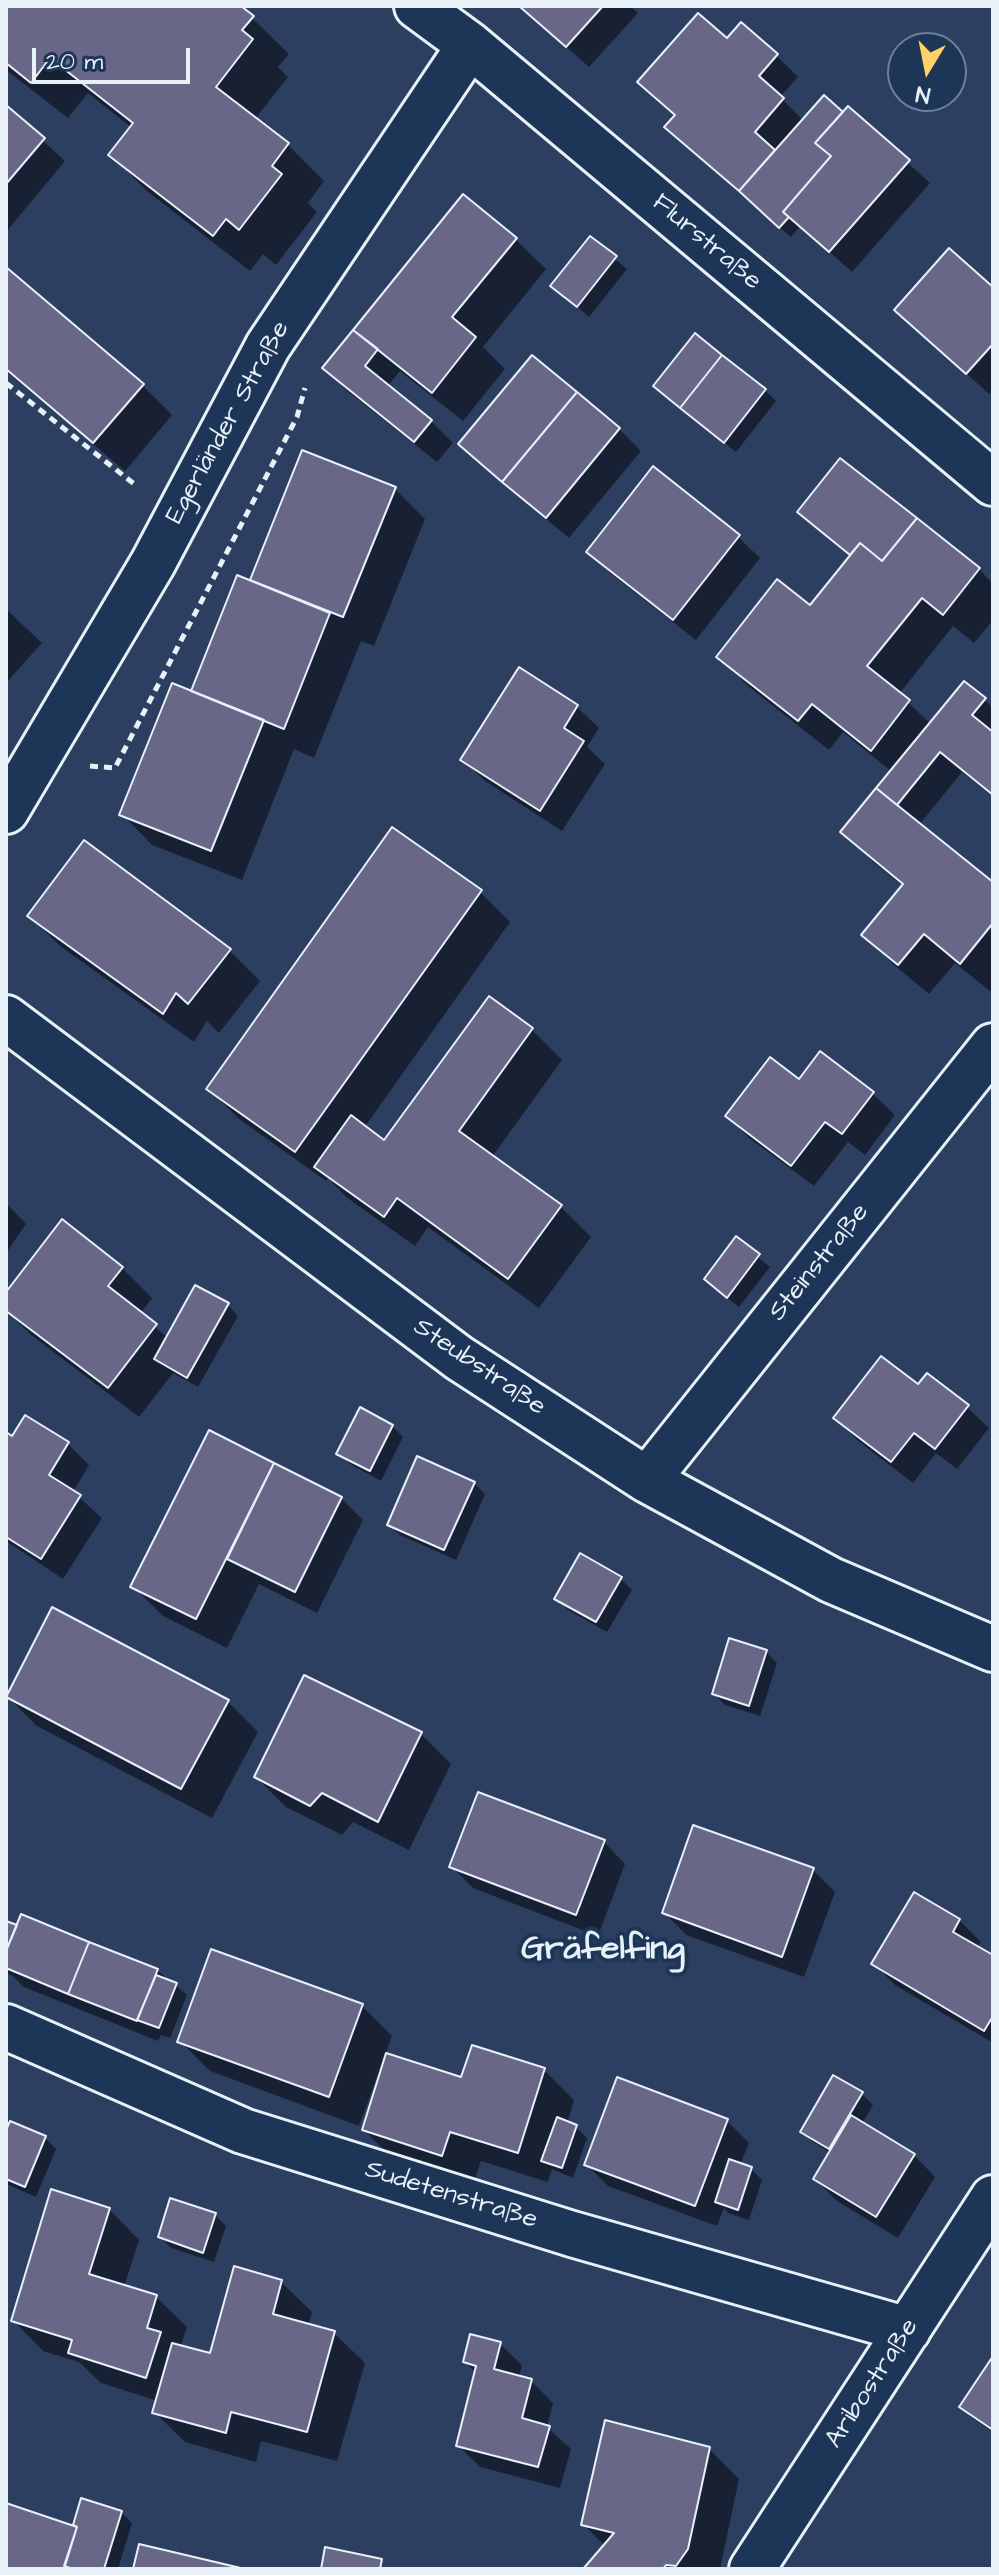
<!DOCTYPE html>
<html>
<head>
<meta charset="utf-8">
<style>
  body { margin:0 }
  #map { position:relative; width:999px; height:2575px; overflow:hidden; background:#2c3f61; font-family:"Architects Daughter",sans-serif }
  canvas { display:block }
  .frame { position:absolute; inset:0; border:8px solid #e8f1f8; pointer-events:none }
  .north { position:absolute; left:887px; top:32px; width:80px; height:80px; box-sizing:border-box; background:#1d3557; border:2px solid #6e8097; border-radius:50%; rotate:190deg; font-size:22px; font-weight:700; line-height:32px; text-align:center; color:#e8f1f8 }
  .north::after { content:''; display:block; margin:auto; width:28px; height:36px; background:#ffd166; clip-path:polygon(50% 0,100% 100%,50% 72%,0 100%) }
  .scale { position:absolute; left:32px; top:48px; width:158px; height:36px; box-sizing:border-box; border:4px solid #e8f1f8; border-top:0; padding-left:10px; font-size:24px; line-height:28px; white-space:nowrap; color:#e8f1f8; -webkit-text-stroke:6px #1d3557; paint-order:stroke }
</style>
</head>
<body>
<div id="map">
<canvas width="999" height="2575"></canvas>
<div class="frame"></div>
<div class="north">N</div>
<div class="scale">20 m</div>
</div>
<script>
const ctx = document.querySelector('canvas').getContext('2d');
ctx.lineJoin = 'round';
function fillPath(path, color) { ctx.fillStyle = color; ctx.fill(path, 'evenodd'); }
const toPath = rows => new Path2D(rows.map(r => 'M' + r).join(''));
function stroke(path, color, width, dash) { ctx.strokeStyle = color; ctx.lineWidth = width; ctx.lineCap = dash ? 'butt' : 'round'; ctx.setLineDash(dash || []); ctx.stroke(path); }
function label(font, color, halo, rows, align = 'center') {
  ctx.font = font + ' "Architects Daughter",sans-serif'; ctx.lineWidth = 8; ctx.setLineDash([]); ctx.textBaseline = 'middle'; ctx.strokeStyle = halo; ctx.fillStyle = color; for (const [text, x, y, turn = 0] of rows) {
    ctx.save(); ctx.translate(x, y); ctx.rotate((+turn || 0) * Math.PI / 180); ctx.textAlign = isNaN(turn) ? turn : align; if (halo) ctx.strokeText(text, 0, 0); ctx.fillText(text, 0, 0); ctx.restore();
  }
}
fillPath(toPath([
  [6,6,237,6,252,18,289,54,278,67,288,77,255,119,288,145,324,181,308,203,317,212,276,265,263,254,250,271,147,191,111,155,132,128,88,93,68,118,6,70],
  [520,6,630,6,638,13,589,67],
  [727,41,777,56,798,77,780,97,804,121,843,115,848,109,930,183,852,272,800,226,791,237,689,148,667,127,676,117,640,82],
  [6,107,65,161,6,232],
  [590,238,627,269,589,317,553,286],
  [515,239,546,269,483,347,505,369,463,421,400,371,388,386,431,421,453,443,437,462,346,390,325,368],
  [6,269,142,385,172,415,125,471,6,371],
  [993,290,993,390,989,394,919,331],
  [765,390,776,401,736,452,667,397],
  [619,429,641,451,569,538,482,466,460,444],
  [303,453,395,489,425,519,374,646,361,641,314,758,294,749,242,880,152,845,122,814,192,694,251,582],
  [799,512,979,569,993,584,993,620,974,643,953,626,899,694,931,724,984,699,993,708,993,797,962,772,919,825,993,885,993,990,991,992,955,963,929,994,894,965,864,935,904,887,873,862,843,831,892,772,843,732,829,750,749,687,719,656,810,608,852,556],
  [738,537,760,558,696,640,610,573,589,552],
  [6,609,42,643,6,683],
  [520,670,577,707,599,728,587,747,605,764,562,831,485,781,463,760],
  [84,842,230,951,260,981,219,1033,207,1021,194,1042,60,946,30,916],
  [480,892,510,922,364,1128,385,1143,489,999,532,1030,562,1060,492,1157,561,1207,591,1237,539,1308,428,1227,415,1246,346,1197,328,1178,326,1181,239,1119,209,1089],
  [821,1054,873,1094,895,1115,865,1155,848,1142,814,1186,749,1138,727,1116,800,1082],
  [6,1203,26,1224,6,1253],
  [736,1239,770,1267,739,1307,717,1290],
  [122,1268,152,1298,140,1314,168,1338,228,1305,238,1316,198,1387,173,1373,139,1417,30,1334,6,1310,6,1295],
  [918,1387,967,1407,989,1428,957,1469,936,1453,913,1483,857,1440,836,1418],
  [392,1426,403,1437,381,1481,350,1464,339,1453],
  [210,1433,341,1498,363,1520,317,1613,259,1584,227,1648,163,1616,133,1586],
  [6,1434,13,1439,68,1444,89,1465,73,1492,102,1518,63,1579,6,1541],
  [474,1483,485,1494,456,1560,400,1535,389,1525],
  [621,1579,632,1590,607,1632,568,1610,557,1599],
  [766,1652,777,1663,760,1716,725,1705,714,1694],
  [7,1696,228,1702,258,1732,212,1818,37,1726],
  [421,1734,451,1764,409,1850,353,1822,342,1835,286,1807,256,1777],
  [604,1842,625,1864,598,1936,473,1888,452,1867],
  [813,1870,835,1892,804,1977,686,1935,665,1913],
  [959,1920,981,1942,977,1948,993,1958,993,2043,895,1985,873,1963],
  [6,1923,157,1970,187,1995,170,2038,161,2035,158,2041,24,1987,13,1976,6,1973],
  [362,2006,392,2036,385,2055,462,2080,544,2070,574,2100,567,2124,576,2127,587,2138,573,2178,552,2169,548,2182,481,2161,473,2185,394,2160,364,2130,380,2078,377,2077,359,2126,210,2071,180,2041],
  [862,2094,873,2105,862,2124,914,2155,935,2177,898,2238,837,2201,815,2179,831,2153,813,2142,802,2131],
  [727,2121,749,2143,740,2165,751,2169,762,2180,749,2220,728,2213,724,2208,717,2226,608,2186,586,2164],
  [6,2136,45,2138,56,2149,36,2197,6,2184],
  [109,2209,139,2240,124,2287,156,2297,187,2327,180,2348,211,2356,281,2282,312,2312,308,2326,334,2333,365,2363,337,2461,261,2441,256,2462,185,2442,154,2412,158,2401,101,2383,79,2362,43,2351,13,2320],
  [215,2215,226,2226,214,2262,171,2248,160,2237],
  [500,2344,522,2365,519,2378,531,2381,553,2403,547,2427,571,2449,560,2488,480,2467,458,2445,476,2373,465,2362],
  [993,2360,993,2432,972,2418,962,2407],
  [709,2449,739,2479,720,2569,585,2569,605,2546,583,2524],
  [6,2505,81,2530,121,2512,132,2523,118,2569,6,2569]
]), '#0007');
const building = toPath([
  [6,6,241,6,254,16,242,30,253,39,216,87,289,143,272,166,282,174,239,230,226,219,213,236,108,155,133,123,50,58,31,83,6,63,6,6],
  [519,6,603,6,566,47,519,6],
  [698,13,727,38,741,22,778,54,759,76,784,98,755,132,775,150,739,191,664,127,675,115,637,82,698,13],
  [824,95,843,112,815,143,831,156,783,212,789,217,779,228,739,191,824,95],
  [6,105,45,138,6,184,6,105],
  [848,106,910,160,829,252,783,212,831,156,815,143,848,106],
  [463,194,517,238,452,317,476,337,432,393,353,330,463,194],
  [590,236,617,256,577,307,550,286,590,236],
  [949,248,993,287,993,344,966,374,894,310,949,248],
  [6,267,144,384,93,443,6,369,6,267],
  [353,330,378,349,365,366,432,420,414,442,322,368,353,330],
  [695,333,722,355,680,408,653,386,695,333],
  [532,355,577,392,502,482,458,444,532,355],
  [722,355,766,389,724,443,680,408,722,355],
  [577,392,620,428,546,518,502,482,577,392],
  [302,450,396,487,343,617,250,580,302,450],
  [840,458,917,518,882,561,860,543,850,555,797,512,840,458],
  [653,466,740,535,673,620,586,552,653,466],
  [917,518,980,568,943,615,922,598,867,666,910,700,871,751,812,704,798,721,716,657,777,579,810,605,860,543,882,561,917,518],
  [237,575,330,613,284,729,191,691,237,575],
  [519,667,578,705,564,728,584,741,540,811,460,760,519,667],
  [964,681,986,698,972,715,993,732,993,795,940,752,897,805,876,788,964,681],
  [172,683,264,720,211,851,119,815,172,683],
  [876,788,993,882,993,923,960,964,924,934,898,965,861,935,903,884,840,832,876,788],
  [392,827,482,890,295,1152,206,1089,392,827],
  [84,840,231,949,188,1004,176,993,163,1014,27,916,84,840],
  [489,996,533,1028,459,1131,562,1205,508,1279,397,1198,384,1217,314,1167,351,1115,384,1140,489,996],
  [820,1051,874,1092,842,1134,825,1122,791,1166,725,1116,770,1057,799,1079,820,1051],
  [62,1219,123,1267,108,1286,157,1324,108,1388,6,1311,6,1292,62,1219],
  [736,1236,760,1254,727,1298,704,1279,736,1236],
  [195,1285,229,1303,187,1378,154,1359,195,1285],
  [881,1356,918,1384,927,1373,969,1405,935,1449,914,1433,891,1462,833,1418,881,1356],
  [360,1407,393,1425,370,1471,336,1454,360,1407],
  [25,1415,69,1442,49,1475,81,1495,41,1559,6,1537,6,1432,12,1436,25,1415],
  [209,1430,274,1463,196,1619,130,1587,209,1430],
  [417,1456,475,1482,444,1550,387,1525,417,1456],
  [274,1463,342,1497,295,1592,227,1559,274,1463],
  [580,1553,622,1577,596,1622,554,1599,580,1553],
  [52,1607,229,1700,181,1789,6,1697,52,1607],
  [729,1638,767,1650,749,1706,712,1694,729,1638],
  [304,1675,422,1732,378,1822,322,1793,310,1806,254,1777,304,1675],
  [478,1792,605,1840,576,1915,449,1867,478,1792],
  [693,1825,814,1868,782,1957,662,1913,693,1825],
  [914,1892,960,1919,953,1932,993,1955,993,2016,984,2031,871,1964,914,1892],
  [21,1914,89,1942,68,1994,6,1968,6,1951,21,1914],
  [6,1921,17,1925,6,1951,6,1921],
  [89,1942,158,1969,137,2021,68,1994,89,1942],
  [211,1949,363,2004,329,2097,177,2042,211,1949],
  [156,1975,177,1983,159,2028,137,2020,156,1975],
  [472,2045,545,2068,518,2153,450,2132,442,2156,362,2130,386,2053,461,2077,472,2045],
  [833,2075,863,2092,829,2149,800,2132,833,2075],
  [617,2077,728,2119,695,2206,584,2165,617,2077],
  [851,2115,915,2154,876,2217,813,2179,851,2115],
  [557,2117,577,2125,562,2168,541,2161,557,2117],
  [10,2121,46,2136,25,2187,6,2179,6,2130,10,2121],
  [729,2159,752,2167,738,2210,715,2202,729,2159],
  [51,2189,110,2208,89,2274,157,2295,147,2328,161,2332,146,2378,68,2353,72,2340,11,2321,51,2189],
  [170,2198,216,2213,203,2253,158,2237,170,2198],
  [234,2266,282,2280,273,2314,335,2331,307,2432,231,2412,226,2433,152,2413,172,2343,210,2353,234,2266],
  [470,2334,501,2342,494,2369,532,2379,522,2418,550,2426,538,2467,456,2446,476,2366,463,2362,470,2334],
  [993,2356,993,2430,959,2407,993,2356],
  [605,2420,710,2447,688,2549,676,2566,666,2565,663,2569,583,2569,614,2533,581,2525,605,2420],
  [81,2498,122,2511,104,2569,73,2569,64,2566,77,2527,73,2525,81,2498],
  [6,2503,77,2527,64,2569,6,2569,6,2503],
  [139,2544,245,2569,133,2569,139,2544],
  [325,2547,382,2559,380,2569,321,2569,325,2547]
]);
fillPath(building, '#696788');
stroke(building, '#e8f1f8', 2);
const minor = toPath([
  [417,6,470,45,993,483],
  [6,811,153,563,268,346,470,45],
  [6,1018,459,1358,647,1480,831,1580,993,1649],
  [647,1480,993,1046],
  [6,2027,243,2131,572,2234,908,2330],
  [752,2569,993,2198]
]);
stroke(minor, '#e8f1f8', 50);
stroke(toPath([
  [6,383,138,487],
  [90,766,115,768,297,417,305,388]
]), '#e8f1f8', 5, [8, 6]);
stroke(minor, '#1d3557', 44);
label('26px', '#e8f1f8', '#1d3557', [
  ["Flurstraße",706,243,40],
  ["Egerländer Straße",229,423,-61],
  ["Steinstraße",820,1263,-51],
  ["Steubstraße",479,1368,34],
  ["Sudetenstraße",451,2196,17],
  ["Aribostraße",873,2384,-57]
]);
label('bold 34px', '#e8f1f8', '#1d3557', [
  ["Gräfelfing",603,1951]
]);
</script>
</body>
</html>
